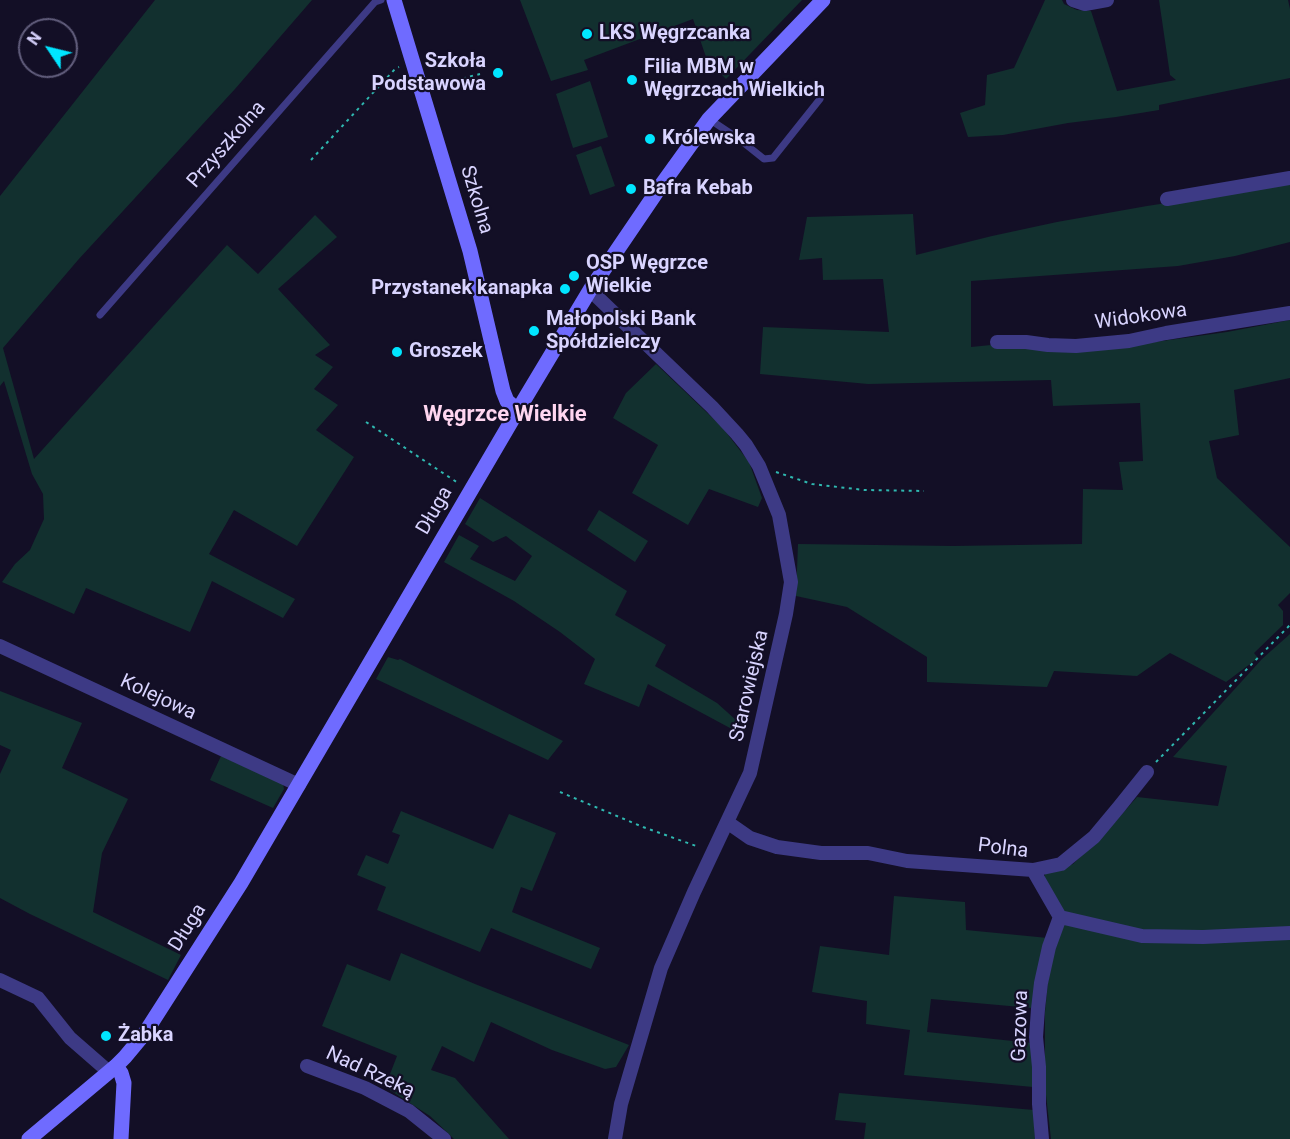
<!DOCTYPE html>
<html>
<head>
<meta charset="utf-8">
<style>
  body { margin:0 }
  #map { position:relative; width:1290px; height:1139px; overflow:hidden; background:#130f26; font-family:Roboto,sans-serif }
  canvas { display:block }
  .north { position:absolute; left:18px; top:18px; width:60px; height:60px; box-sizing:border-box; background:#130f26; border:2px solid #625e7d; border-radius:50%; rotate:305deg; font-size:16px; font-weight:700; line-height:24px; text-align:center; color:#d9d4ff }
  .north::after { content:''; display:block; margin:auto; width:21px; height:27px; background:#00e5ff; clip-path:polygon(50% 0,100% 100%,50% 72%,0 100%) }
</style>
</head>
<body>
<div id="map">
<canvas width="1290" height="1139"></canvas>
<div class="north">N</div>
</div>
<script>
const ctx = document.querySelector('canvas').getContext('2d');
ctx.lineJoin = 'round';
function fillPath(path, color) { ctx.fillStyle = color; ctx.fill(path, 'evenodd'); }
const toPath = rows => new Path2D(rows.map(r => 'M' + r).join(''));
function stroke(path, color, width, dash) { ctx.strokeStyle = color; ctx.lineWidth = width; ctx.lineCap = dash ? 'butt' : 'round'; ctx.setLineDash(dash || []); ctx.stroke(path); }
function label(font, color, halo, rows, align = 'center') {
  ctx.font = font + ' Roboto,sans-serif'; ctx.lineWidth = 4.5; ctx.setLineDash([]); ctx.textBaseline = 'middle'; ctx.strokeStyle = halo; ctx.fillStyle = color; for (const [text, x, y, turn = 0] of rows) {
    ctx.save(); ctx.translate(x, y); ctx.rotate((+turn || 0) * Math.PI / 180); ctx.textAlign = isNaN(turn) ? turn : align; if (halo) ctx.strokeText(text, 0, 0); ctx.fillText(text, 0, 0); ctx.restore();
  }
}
fillPath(toPath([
  [155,0,312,0,235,89,78,260,3,348,34,459,227,245,258,274,315,215,337,237,278,289,330,345,315,355,333,367,314,389,338,405,316,430,354,457,297,546,234,510,209,554,295,599,283,618,212,581,190,632,86,588,74,614,2,582,15,564,30,550,44,519,43,494,32,474,4,381,0,386,0,196],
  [520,0,802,0,726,79,707,60,693,19,584,60,588,70,551,81],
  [1045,0,1062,0,1064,4,1077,10,1091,11,1117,91,1176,80,1170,75,1159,0,1288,0,1290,9,1290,78,1159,105,1159,110,1116,117,1068,123,1003,135,968,137,960,113,985,105,987,75,1014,68],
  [590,81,608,137,573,148,556,94],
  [601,146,615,186,590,195,576,155],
  [1290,184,1290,242,1235,256,1178,266,971,281,971,347,991,345,1043,349,1104,349,1227,332,1290,320,1290,378,1234,390,1239,435,1209,441,1217,478,1290,547,1290,593,1278,605,1283,611,1283,625,1254,653,1258,658,1226,682,1170,653,1137,676,1054,671,1047,687,927,682,927,657,847,607,796,596,798,544,953,546,1082,544,1083,489,1123,490,1119,462,1143,461,1140,403,1053,406,1051,380,868,384,760,374,763,327,889,332,883,279,823,280,822,258,799,260,807,217,913,214,916,255,992,236,1057,222,1147,206],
  [656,364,722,427,749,462,762,498,758,507,709,489,688,525,632,493,658,445,613,418,626,393],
  [480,498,627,591,615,615,666,645,655,666,717,703,746,729,743,735,648,684,639,707,584,684,595,659,560,632,514,601,444,562,459,535,479,546,470,559,515,581,532,556,506,536,493,542,465,524],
  [599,510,648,541,635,562,587,530],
  [1290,634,1290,1139,1051,1139,1045,1086,1045,1012,1050,962,1065,919,1043,881,1045,874,1073,864,1107,831,1137,797,1218,806,1227,766,1173,757,1262,659],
  [388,657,398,660,400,659,563,741,548,760,376,679],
  [0,691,82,723,62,768,128,799,102,853,93,912,181,955,168,980,30,914,0,898,0,774,11,750,0,745],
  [221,756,283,784,284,789,273,808,210,780],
  [401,811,493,849,509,814,556,833,532,891,521,887,512,912,600,948,591,969,491,928,480,952,377,910,386,887,357,875,366,855,388,864,400,835,392,832],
  [894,896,965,902,966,930,1048,938,1032,1008,931,999,927,1032,1032,1043,1033,1087,904,1075,910,1030,866,1024,867,1001,812,992,820,946,889,955],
  [401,953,475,984,629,1045,616,1067,605,1069,552,1050,491,1022,474,1062,442,1046,431,1070,455,1078,509,1139,454,1139,430,1116,385,1087,397,1056,322,1026,347,964,390,981],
  [839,1093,1034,1110,1035,1139,864,1139,866,1123,835,1120]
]), '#12302f');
stroke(toPath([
  [441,84,480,74],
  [311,160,395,69,399,67],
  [366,422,458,483],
  [776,472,812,484,864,490,924,491],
  [1156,762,1290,625],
  [560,792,643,827,699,847]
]), '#2fb8b0', 2, [3, 4.5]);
stroke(toPath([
  [709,119,739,139,764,159,773,158,820,99],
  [100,315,375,2,381,0]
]), '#3d3a85', 7);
stroke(toPath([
  [1073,0,1085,4,1107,0],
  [1167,199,1290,178],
  [590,290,712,407,737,434,746,445,759,466,779,515,791,582,786,614,750,773,694,892,661,968,621,1104,615,1139],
  [997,342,1026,342,1048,345,1076,346,1129,341,1166,333,1290,313],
  [0,646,299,785],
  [727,822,750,838,777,847,821,853,868,853,907,861,1033,870,1061,864,1094,837,1119,807,1147,772],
  [1033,870,1060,917,1142,936,1203,937,1290,933],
  [0,980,38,998,70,1038,109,1072],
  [307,1066,365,1088,409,1111,444,1139],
  [1042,1139,1039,1104,1039,1067,1036,1037,1038,1009,1041,983,1049,947,1060,917]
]), '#3d3a85', 14);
stroke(toPath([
  [394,0,470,251,503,391,507,401,518,410],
  [116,1066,121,1073,124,1083,121,1139],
  [29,1139,116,1066,125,1057,145,1033,241,883,518,410,590,290,660,187,709,119,823,0]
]), '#6f6bff', 15);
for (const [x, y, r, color] of [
  [587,34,6,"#00e5ff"],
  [498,73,6,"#00e5ff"],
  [632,80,6,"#00e5ff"],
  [650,139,6,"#00e5ff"],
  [631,189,6,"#00e5ff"],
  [574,276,6,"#00e5ff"],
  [565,289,6,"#00e5ff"],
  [534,331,6,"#00e5ff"],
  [397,352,6,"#00e5ff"],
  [106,1036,6,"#00e5ff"]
]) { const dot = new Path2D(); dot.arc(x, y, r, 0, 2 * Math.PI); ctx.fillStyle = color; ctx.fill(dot); stroke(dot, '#130f26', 2); }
label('bold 20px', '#d9d4ff', '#130f26', [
  ["LKS Węgrzcanka",599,34],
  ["Szkoła",486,62,"right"],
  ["Podstawowa",486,85,"right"],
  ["Filia MBM w",644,68],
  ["Węgrzcach Wielkich",644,91],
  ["Królewska",662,139],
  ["Bafra Kebab",643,189],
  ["OSP Węgrzce",586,264],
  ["Wielkie",586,287],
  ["Przystanek kanapka",553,289,"right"],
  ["Małopolski Bank",546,320],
  ["Spółdzielczy",546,343],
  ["Groszek",409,352],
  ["Żabka",118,1036]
], 'left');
label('20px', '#d9d4ff', '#130f26', [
  ["Przyszkolna",227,145,-49],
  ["Szkolna",476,200,73],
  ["Widokowa",1141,317,-8],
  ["Długa",435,511,-60],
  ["Starowiejska",750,686,-77],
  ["Kolejowa",158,698,25],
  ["Polna",1003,849,7],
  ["Długa",188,928,-58],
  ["Gazowa",1021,1026,-88],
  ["Nad Rzeką",370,1073,25]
]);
label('bold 22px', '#ffd6f0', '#130f26', [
  ["Węgrzce Wielkie",505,415]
]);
</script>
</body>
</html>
